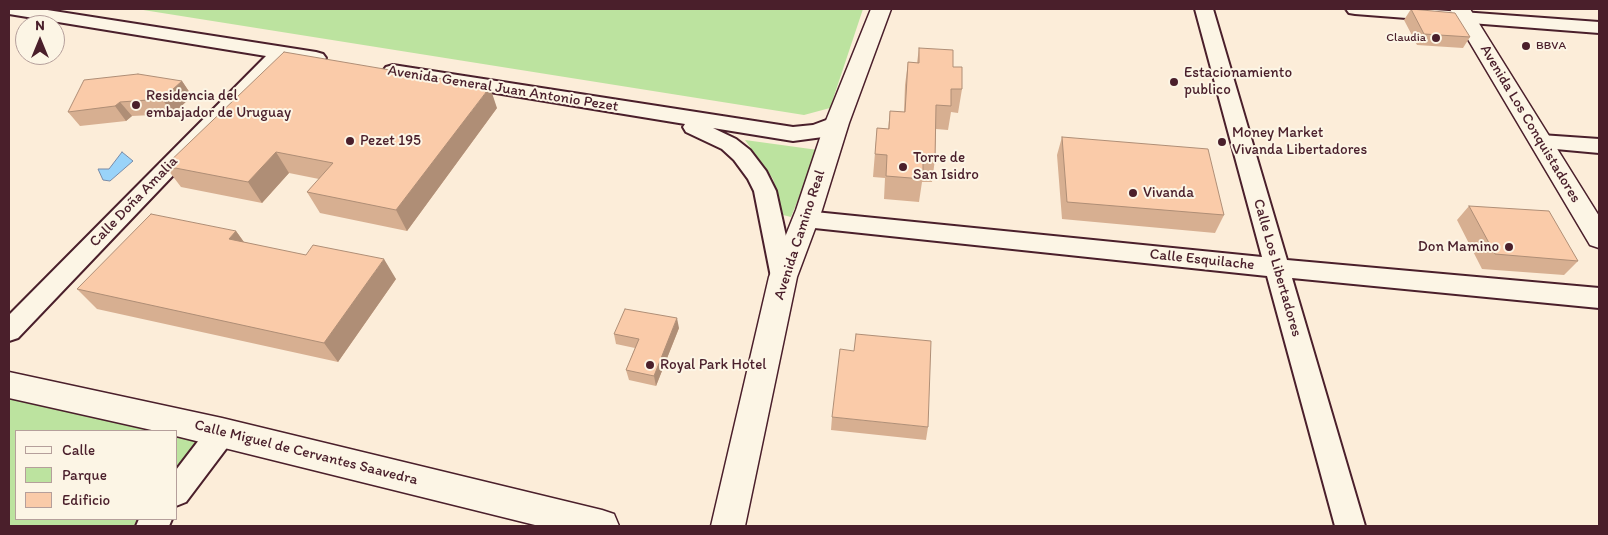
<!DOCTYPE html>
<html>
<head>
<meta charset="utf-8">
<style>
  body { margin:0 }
  #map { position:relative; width:1608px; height:535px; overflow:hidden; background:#fcedd9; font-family:Itim,sans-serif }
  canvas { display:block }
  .frame { position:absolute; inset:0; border:10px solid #4a1f2b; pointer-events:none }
  .legend { position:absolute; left:15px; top:430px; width:162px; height:90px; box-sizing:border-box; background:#fcf5e5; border:1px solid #b59f9b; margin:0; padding:6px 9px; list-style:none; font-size:15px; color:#4a1f2b }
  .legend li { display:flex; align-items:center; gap:10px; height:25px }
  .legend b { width:25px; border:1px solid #b59f9b }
  .north { position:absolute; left:15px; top:15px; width:50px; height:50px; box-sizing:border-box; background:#fcf5e5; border:1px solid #b59f9b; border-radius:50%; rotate:0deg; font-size:14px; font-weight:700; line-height:20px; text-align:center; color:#4a1f2b }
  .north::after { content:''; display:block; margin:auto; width:18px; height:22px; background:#4a1f2b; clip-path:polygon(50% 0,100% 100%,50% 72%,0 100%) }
</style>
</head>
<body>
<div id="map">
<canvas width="1608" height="535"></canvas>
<div class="frame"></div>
<ul class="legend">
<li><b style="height:6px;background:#fcf5e5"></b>Calle</li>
<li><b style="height:14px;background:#bce39f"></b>Parque</li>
<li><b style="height:14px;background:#facba9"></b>Edificio</li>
</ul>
<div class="north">N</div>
</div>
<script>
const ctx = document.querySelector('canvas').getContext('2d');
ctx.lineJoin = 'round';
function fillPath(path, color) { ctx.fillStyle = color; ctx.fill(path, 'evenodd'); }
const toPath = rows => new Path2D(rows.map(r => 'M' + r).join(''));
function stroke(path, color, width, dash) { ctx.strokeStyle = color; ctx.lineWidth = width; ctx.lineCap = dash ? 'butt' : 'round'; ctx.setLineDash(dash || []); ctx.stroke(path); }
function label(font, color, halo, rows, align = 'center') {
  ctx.font = font + ' Itim,sans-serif'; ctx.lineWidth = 4; ctx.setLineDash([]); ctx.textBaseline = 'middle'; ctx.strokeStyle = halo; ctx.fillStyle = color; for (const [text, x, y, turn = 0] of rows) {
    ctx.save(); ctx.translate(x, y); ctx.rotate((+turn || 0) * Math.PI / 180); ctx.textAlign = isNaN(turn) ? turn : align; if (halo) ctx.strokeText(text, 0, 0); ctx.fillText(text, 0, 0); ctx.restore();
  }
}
fillPath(toPath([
  [137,9,863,9,830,108,804,115],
  [745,140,818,150,791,217,783,215,773,179],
  [9,396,160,431,16,431,16,519,143,519,137,526,9,526],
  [176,435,201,441,176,474]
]), '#bce39f');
const water = toPath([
  [122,152,133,161,110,181,103,180,98,169,109,169,122,152]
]);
fillPath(water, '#99d3f9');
stroke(water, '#798ba7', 1);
const minor = toPath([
  [9,9,41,9,316,52,323,54,326,58,323,62,316,64,284,59,18,338,9,341,9,315,266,56,9,14,9,9],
  [1195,9,1213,9,1287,260,1599,288,1599,308,1292,278,1365,526,1335,526,1267,276,805,227,797,225,794,219,797,213,805,211,1262,257,1195,9],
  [1346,9,1421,9,1599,22,1599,33,1355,14,1349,13,1346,9],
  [393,65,793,127,813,125,837,116,844,118,847,123,844,128,823,137,793,141,713,128,736,139,750,150,766,171,776,191,795,277,791,284,783,286,775,284,771,277,754,191,748,179,734,160,722,149,686,132,683,127,685,124,386,75,383,71,386,67,393,65],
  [1541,135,1599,139,1599,153,1534,147,1531,142,1534,137,1541,135],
  [222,420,232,423,236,432,232,441,186,502,176,506,176,470,212,423,222,420],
  [139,519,172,519,169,526,136,526,139,519]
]);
const tertiary = toPath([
  [9,372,222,418,602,510,614,514,619,526,539,526,176,436,176,431,156,431,9,398,9,372]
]);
const secondary = toPath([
  [871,9,891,9,849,123,822,210,797,277,745,526,711,526,769,277,796,210,825,123,871,9],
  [1450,9,1470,9,1599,216,1599,248,1590,245,1450,9]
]);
stroke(minor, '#4a1f2b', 4);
stroke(tertiary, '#4a1f2b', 3);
stroke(secondary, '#4a1f2b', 3);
fillPath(minor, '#fcf5e5');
fillPath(tertiary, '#fcf5e5');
fillPath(secondary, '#fcf5e5');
fillPath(toPath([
  [1411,9,1470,37,1463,48,1417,45,1404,20],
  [919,48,953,67,962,89,958,113,951,112,948,130,936,129,935,159,932,182,922,182,919,202,884,199,885,178,873,177,877,128,888,129,890,111,904,112,905,85,908,62,917,63],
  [182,81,192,96,173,114,132,116,126,121,80,126,68,112],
  [497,108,407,231,320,213,307,192,319,179,289,173,262,203,181,187,165,166],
  [1062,137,1224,215,1215,233,1062,219,1057,155],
  [1469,206,1578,261,1564,275,1482,269,1457,220],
  [236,231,244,242,396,279,338,362,97,309,77,289],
  [679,328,656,386,629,380,626,370,635,348,616,344,614,334],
  [832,417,928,427,926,440,831,430]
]), '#d7af91');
fillPath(toPath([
  [182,81,192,96,173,114,162,99],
  [490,87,497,108,407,231,396,210],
  [120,102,132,116,126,121,115,106],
  [276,152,289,173,262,203,248,182],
  [236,231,251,252,229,239],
  [384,259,396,279,338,362,324,343],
  [677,318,679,328,656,386,654,376]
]), '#af8e76');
const building = toPath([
  [1411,9,1455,13,1470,37,1424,34,1411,9],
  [919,48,953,50,953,67,962,67,962,89,951,89,951,106,936,105,935,159,923,158,923,179,886,176,887,155,875,154,877,128,889,129,890,111,905,112,908,62,919,63,919,48],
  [284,52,490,87,396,210,307,192,333,163,276,152,248,182,165,166,284,52],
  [138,74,182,81,162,99,120,102,115,106,68,112,84,80,138,74],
  [1062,137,1208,149,1224,215,1067,202,1062,137],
  [1469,206,1549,211,1578,261,1495,254,1469,206],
  [151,214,236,231,229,239,306,255,313,245,384,259,324,343,77,289,151,214],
  [625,309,677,318,654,376,626,370,639,339,614,334,625,309],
  [856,334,931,341,928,427,832,417,840,349,854,351,856,334]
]);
fillPath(building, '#facba9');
stroke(building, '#af8e76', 1);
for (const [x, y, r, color] of [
  [1436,38,5,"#4a1f2b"],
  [1526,46,5,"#4a1f2b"],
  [1174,82,5,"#4a1f2b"],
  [136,105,5,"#4a1f2b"],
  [350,141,5,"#4a1f2b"],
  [1222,142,5,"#4a1f2b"],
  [903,167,5,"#4a1f2b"],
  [1133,193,5,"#4a1f2b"],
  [1509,247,5,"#4a1f2b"],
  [650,365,5,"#4a1f2b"]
]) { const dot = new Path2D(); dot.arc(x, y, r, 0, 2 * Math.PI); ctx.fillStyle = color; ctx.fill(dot); stroke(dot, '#fcf5e5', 2); }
label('12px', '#4a1f2b', '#fcf5e5', [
  ["Claudia",1426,38],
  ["BBVA",1536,46,"left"]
], 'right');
label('15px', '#4a1f2b', '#fcf5e5', [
  ["Estacionamiento",1184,73],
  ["publico",1184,90],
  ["Residencia del",146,96],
  ["embajador de Uruguay",146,113],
  ["Money Market",1232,133],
  ["Vivanda Libertadores",1232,150],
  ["Pezet 195",360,141],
  ["Torre de",913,158],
  ["San Isidro",913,175],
  ["Vivanda",1143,193],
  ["Don Mamino",1499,247,"right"],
  ["Royal Park Hotel",660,365]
], 'left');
label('15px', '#4a1f2b', '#fcf5e5', [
  ["Avenida General Juan Antonio Pezet",503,89,9],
  ["Avenida Los Conquistadores",1530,124,59],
  ["Calle Doña Amalia",134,202,-46],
  ["Avenida Camino Real",800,235,-72],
  ["Calle Esquilache",1202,260,6],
  ["Calle Los Libertadores",1277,268,74],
  ["Calle Miguel de Cervantes Saavedra",306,453,14]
]);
</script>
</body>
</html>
